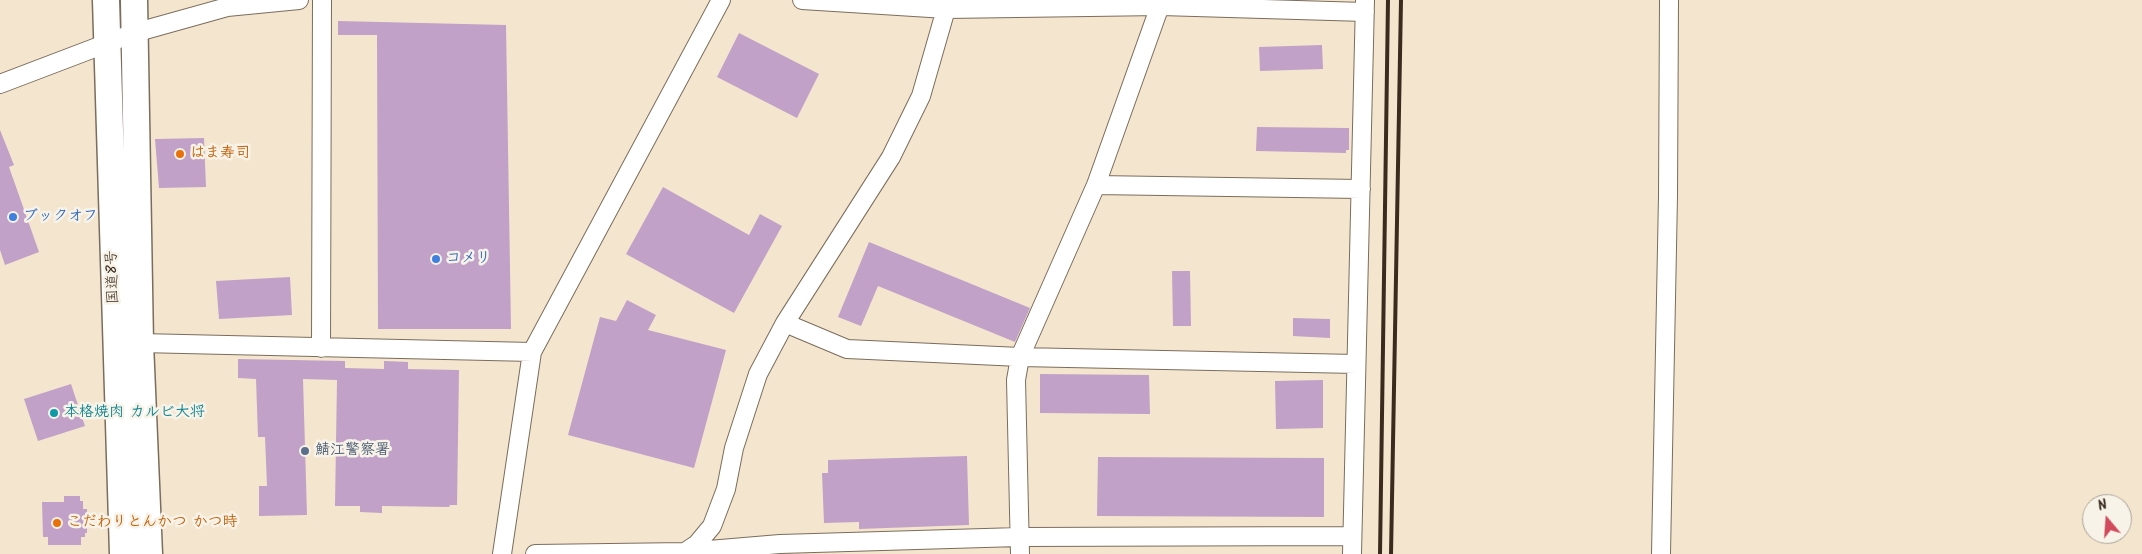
<!DOCTYPE html>
<html>
<head>
<meta charset="utf-8">
<style>
  body { margin:0 }
  #map { position:relative; width:2142px; height:554px; overflow:hidden; background:#f4e6ce; font-family:Kalam,sans-serif }
  canvas { display:block }
  .north { position:absolute; left:2082px; top:494px; width:50px; height:50px; box-sizing:border-box; background:#f7f3e8; border:1px solid #aca397; border-radius:50%; rotate:342deg; font-size:14px; font-weight:700; line-height:20px; text-align:center; color:#3b2a1e }
  .north::after { content:''; display:block; margin:auto; width:18px; height:22px; background:#d1495b; clip-path:polygon(50% 0,100% 100%,50% 72%,0 100%) }
</style>
</head>
<body>
<div id="map">
<canvas width="2142" height="554"></canvas>
<div class="north">N</div>
</div>
<script>
const ctx = document.querySelector('canvas').getContext('2d');
ctx.lineJoin = 'round';
function fillPath(path, color) { ctx.fillStyle = color; ctx.fill(path, 'evenodd'); }
const toPath = rows => new Path2D(rows.map(r => 'M' + r).join(''));
function stroke(path, color, width, dash) { ctx.strokeStyle = color; ctx.lineWidth = width; ctx.lineCap = dash ? 'butt' : 'round'; ctx.setLineDash(dash || []); ctx.stroke(path); }
function label(font, color, halo, rows, align = 'center') {
  ctx.font = font + ' Kalam,"Klee One",sans-serif'; ctx.lineWidth = 5; ctx.setLineDash([]); ctx.textBaseline = 'middle'; ctx.strokeStyle = halo; ctx.fillStyle = color; for (const [text, x, y, turn = 0] of rows) {
    ctx.save(); ctx.translate(x, y); ctx.rotate((+turn || 0) * Math.PI / 180); ctx.textAlign = isNaN(turn) ? turn : align; if (halo) ctx.strokeText(text, 0, 0); ctx.fillText(text, 0, 0); ctx.restore();
  }
}
fillPath(toPath([
  [338,21,506,25,511,329,378,329,377,35,338,35],
  [739,33,819,74,797,118,717,77],
  [1322,45,1323,69,1260,71,1259,47],
  [1257,127,1349,128,1349,150,1346,150,1346,153,1256,151],
  [0,130,14,165,9,167,39,252,5,265,0,250],
  [204,138,206,187,159,188,155,139],
  [663,187,749,235,760,214,782,226,734,313,626,254],
  [869,242,1030,308,1015,342,878,286,861,326,838,317],
  [1172,271,1190,271,1191,326,1173,326],
  [290,277,292,315,219,319,216,281],
  [627,300,656,315,648,330,726,350,694,468,568,435,600,317,616,321],
  [1293,318,1330,319,1330,338,1293,336],
  [238,359,345,361,345,368,384,369,384,361,408,362,408,369,459,370,457,505,450,505,449,507,382,506,382,513,360,512,360,506,335,506,337,380,303,379,307,515,259,516,259,486,267,486,265,437,258,437,256,379,238,378],
  [1040,374,1149,375,1150,414,1040,413],
  [1323,380,1323,428,1276,429,1275,381],
  [71,384,85,426,38,441,24,399],
  [967,456,969,525,859,529,859,522,824,523,822,473,828,473,828,460],
  [1098,457,1324,458,1324,517,1097,516],
  [64,496,80,496,80,501,83,501,83,509,87,509,87,533,85,533,85,537,81,537,81,545,48,545,48,537,43,537,42,502,64,502]
]), '#c1a1c7');
const minor = toPath([
  [802,0,946,9,1161,6,1365,12],
  [0,84,134,33,227,7,299,0],
  [1096,185,1361,189],
  [785,323,847,349,1020,357,1356,364],
  [140,343,532,352],
  [321,348,322,0],
  [685,552,697,544,712,526,726,489,734,448,758,374,785,323,891,157,921,96,946,9,946,0],
  [502,554,532,352,721,0],
  [535,554,685,552,780,544,1019,537,1352,536],
  [1020,554,1016,380,1020,357,1096,185,1162,0],
  [1352,554,1365,0],
  [1661,554,1668,196,1669,0]
]);
const highway = toPath([
  [106,0,123,554],
  [134,0,140,343,149,554]
]);
stroke(minor, '#7c6c5c', 20);
stroke(highway, '#7c6c5c', 29);
stroke(minor, '#fff', 18);
stroke(highway, '#fff', 26);
stroke(toPath([
  [1380,554,1388,0],
  [1391,554,1401,0]
]), '#3b2a1e', 4);
for (const [x, y, r, color] of [
  [180,154,5,"#e8710a"],
  [13,217,5,"#3f7fe0"],
  [436,259,5,"#3f7fe0"],
  [54,413,5,"#0f9aa8"],
  [305,451,5,"#5c6f8a"],
  [57,523,5,"#e8710a"]
]) { const dot = new Path2D(); dot.arc(x, y, r, 0, 2 * Math.PI); ctx.fillStyle = color; ctx.fill(dot); stroke(dot, '#f7f3e8', 2); }
label('bold 15px', '#c56008', '#f7f3e8', [
  ["はま寿司",190,154],
  ["こだわりとんかつ かつ時",67,523]
], 'left');
label('bold 15px', '#366cbe', '#f7f3e8', [
  ["ブックオフ",23,217],
  ["コメリ",446,259]
], 'left');
label('15px', '#3b2a1e', '#f7f3e8', [
  ["国道8号",114,277,-92]
]);
label('bold 15px', '#0d838f', '#f7f3e8', [
  ["本格焼肉 カルビ大将",64,413]
], 'left');
label('bold 15px', '#4e5e75', '#f7f3e8', [
  ["鯖江警察署",315,451]
], 'left');
</script>
</body>
</html>
